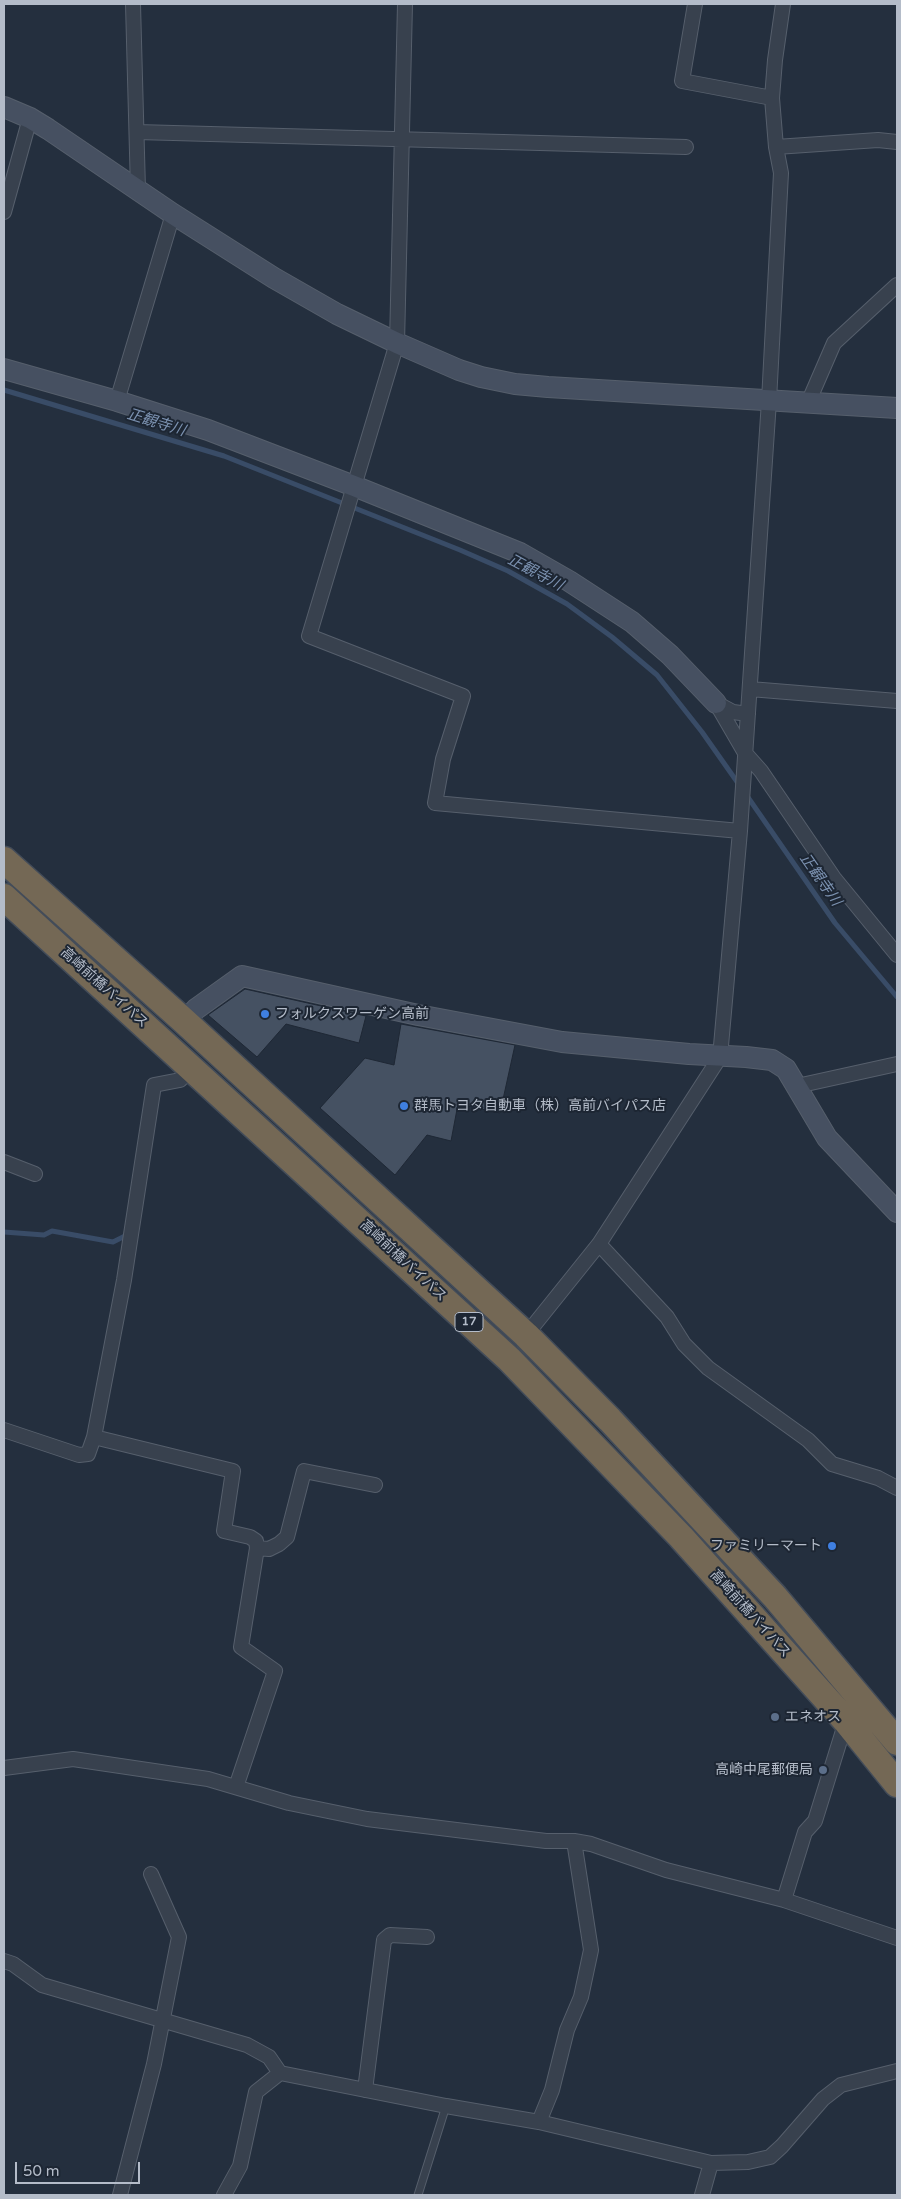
<!DOCTYPE html>
<html>
<head>
<meta charset="utf-8">
<style>
  body { margin:0 }
  #map { position:relative; width:901px; height:2199px; overflow:hidden; background:#242f3e; font-family:"Varela Round",sans-serif }
  canvas { display:block }
  .frame { position:absolute; inset:0; border:5px solid #b4bcc9; pointer-events:none }
  .scale { position:absolute; left:15px; top:2162px; width:125px; height:22px; box-sizing:border-box; border:2px solid #b4bcc9; border-top:0; padding-left:6px; font-size:15px; line-height:18px; white-space:nowrap; color:#b4bcc9; -webkit-text-stroke:4px #1d2633; paint-order:stroke }
</style>
</head>
<body>
<div id="map">
<canvas width="901" height="2199"></canvas>
<div class="frame"></div>
<div class="scale">50 m</div>
</div>
<script>
const ctx = document.querySelector('canvas').getContext('2d');
ctx.lineJoin = 'round';
const toPath = rows => new Path2D(rows.map(r => 'M' + r).join(''));
function stroke(path, color, width, dash) { ctx.strokeStyle = color; ctx.lineWidth = width; ctx.lineCap = dash ? 'butt' : 'round'; ctx.setLineDash(dash || []); ctx.stroke(path); }
function fillPath(path, color) { ctx.fillStyle = color; ctx.fill(path, 'evenodd'); }
function label(font, color, halo, rows, align = 'center') {
  ctx.font = font + ' "Varela Round","Noto Sans JP",sans-serif'; ctx.lineWidth = 4; ctx.setLineDash([]); ctx.textBaseline = 'middle'; ctx.strokeStyle = halo; ctx.fillStyle = color; for (const [text, x, y, turn = 0] of rows) {
    ctx.save(); ctx.translate(x, y); ctx.rotate((+turn || 0) * Math.PI / 180); ctx.textAlign = isNaN(turn) ? turn : align; if (halo) ctx.strokeText(text, 0, 0); ctx.fillText(text, 0, 0); ctx.restore();
  }
}
stroke(toPath([
  [4,390,224,456,460,550,508,571,567,604,612,637,657,675,702,732,740,786],
  [745,793,835,923,897,997],
  [4,1232,44,1235,52,1231,113,1242,125,1236]
]), '#394c67', 5);
const building = toPath([
  [245,989,366,1016,359,1043,286,1024,257,1057,208,1015,245,989],
  [401,1024,515,1045,500,1113,458,1104,451,1141,427,1135,395,1175,320,1108,365,1058,394,1065,401,1024]
]);
fillPath(building, '#455162');
stroke(building, '#1f2835', 1);
const lane = toPath([
  [418,2195,446,2106]
]);
const street = toPath([
  [133,4,138,190],
  [405,4,397,343,309,636,463,696,443,759,435,803,740,831],
  [695,4,682,81,772,98],
  [137,132,686,147],
  [776,147,878,140,897,142],
  [4,212,30,118],
  [117,401,173,214],
  [808,403,834,343,897,285],
  [750,689,897,701],
  [716,703,745,753,761,771,834,878,897,955],
  [716,703,733,712,748,714],
  [797,1086,897,1064],
  [4,1162,35,1174],
  [599,1244,667,1317,684,1344,708,1368,808,1440,832,1464,878,1478,897,1488],
  [526,1335,599,1244,720,1057,740,831,769,401,781,173,776,147,772,98,775,60,783,4],
  [4,1430,79,1455,88,1454,94,1437,124,1280,154,1085,180,1080,192,1067],
  [94,1437,233,1471,224,1531,250,1537,256,1541,257,1548,241,1647,275,1671,236,1787],
  [257,1548,269,1549,279,1544,287,1537,304,1471,375,1485],
  [4,1768,73,1759,208,1779,289,1803,367,1819,546,1841,574,1841,591,1844,666,1870,784,1900,897,1938],
  [784,1900,805,1832,815,1821,846,1721],
  [4,1961,13,1964,42,1985,247,2045,269,2057,280,2073,446,2106,539,2122,711,2163,748,2162,770,2157,782,2146,823,2099,841,2085,897,2071],
  [365,2090,384,1940,390,1935,427,1937],
  [539,2122,552,2090,567,2030,581,1997,591,1950,574,1841],
  [120,2195,154,2064,179,1937,151,1874],
  [224,2195,240,2166,256,2092,280,2073],
  [702,2195,711,2163]
]);
const secondary = toPath([
  [4,107,30,118,48,129,173,214,274,278,337,314,397,343,459,370,481,377,515,384,548,387,897,408],
  [4,369,117,401,208,430,354,486,520,553,569,581,632,622,670,655,716,703],
  [184,1021,196,1009,242,976,418,1015,562,1042,689,1054,746,1057,772,1060,786,1069,827,1138,897,1212]
]);
const highway = toPath([
  [4,860,184,1021,526,1335,610,1420,775,1597,897,1742],
  [4,897,509,1359,681,1537,846,1721,897,1784]
]);
stroke(lane, '#565f6c', 9);
stroke(street, '#565f6c', 16);
stroke(secondary, '#565f6c', 22);
stroke(highway, '#434c59', 29);
stroke(lane, '#38414e', 7);
stroke(street, '#38414e', 14);
stroke(secondary, '#465061', 20);
stroke(highway, '#746855', 26);
for (const [x, y, r, color] of [
  [265,1014,5,"#3f7fe0"],
  [404,1106,5,"#3f7fe0"],
  [832,1546,5,"#3f7fe0"],
  [775,1717,5,"#5c6f8a"],
  [823,1770,5,"#5c6f8a"]
]) { const dot = new Path2D(); dot.arc(x, y, r, 0, 2 * Math.PI); ctx.fillStyle = color; ctx.fill(dot); stroke(dot, '#1d2633', 2); }
for (const [x, y, w] of [
  [469,1322,28]
]) { const box = new Path2D(); box.roundRect(x - w / 2, y - 9.5, w, 19, 4); ctx.fillStyle = '#1d2633'; ctx.fill(box); stroke(box, '#b4bcc9', 1); }
label('bold 12px', '#b4bcc9', null, [
  ["17",469,1322]
]);
label('14px', '#b4bcc9', '#1d2633', [
  ["高崎前橋バイパス",104,988,42],
  ["高崎前橋バイパス",403,1261,43],
  ["高崎前橋バイパス",750,1614,48]
]);
label('14px', '#b4bcc9', '#1d2633', [
  ["フォルクスワーゲン高前",275,1014],
  ["群馬トヨタ自動車（株）高前バイパス店",414,1106],
  ["ファミリーマート",822,1546,"right"],
  ["エネオス",785,1717],
  ["高崎中尾郵便局",813,1770,"right"]
], 'left');
label('italic 15px', '#7c92b1', '#1d2633', [
  ["正観寺川",156,423,17],
  ["正観寺川",535,573,28],
  ["正観寺川",820,880,55]
]);
</script>
</body>
</html>
